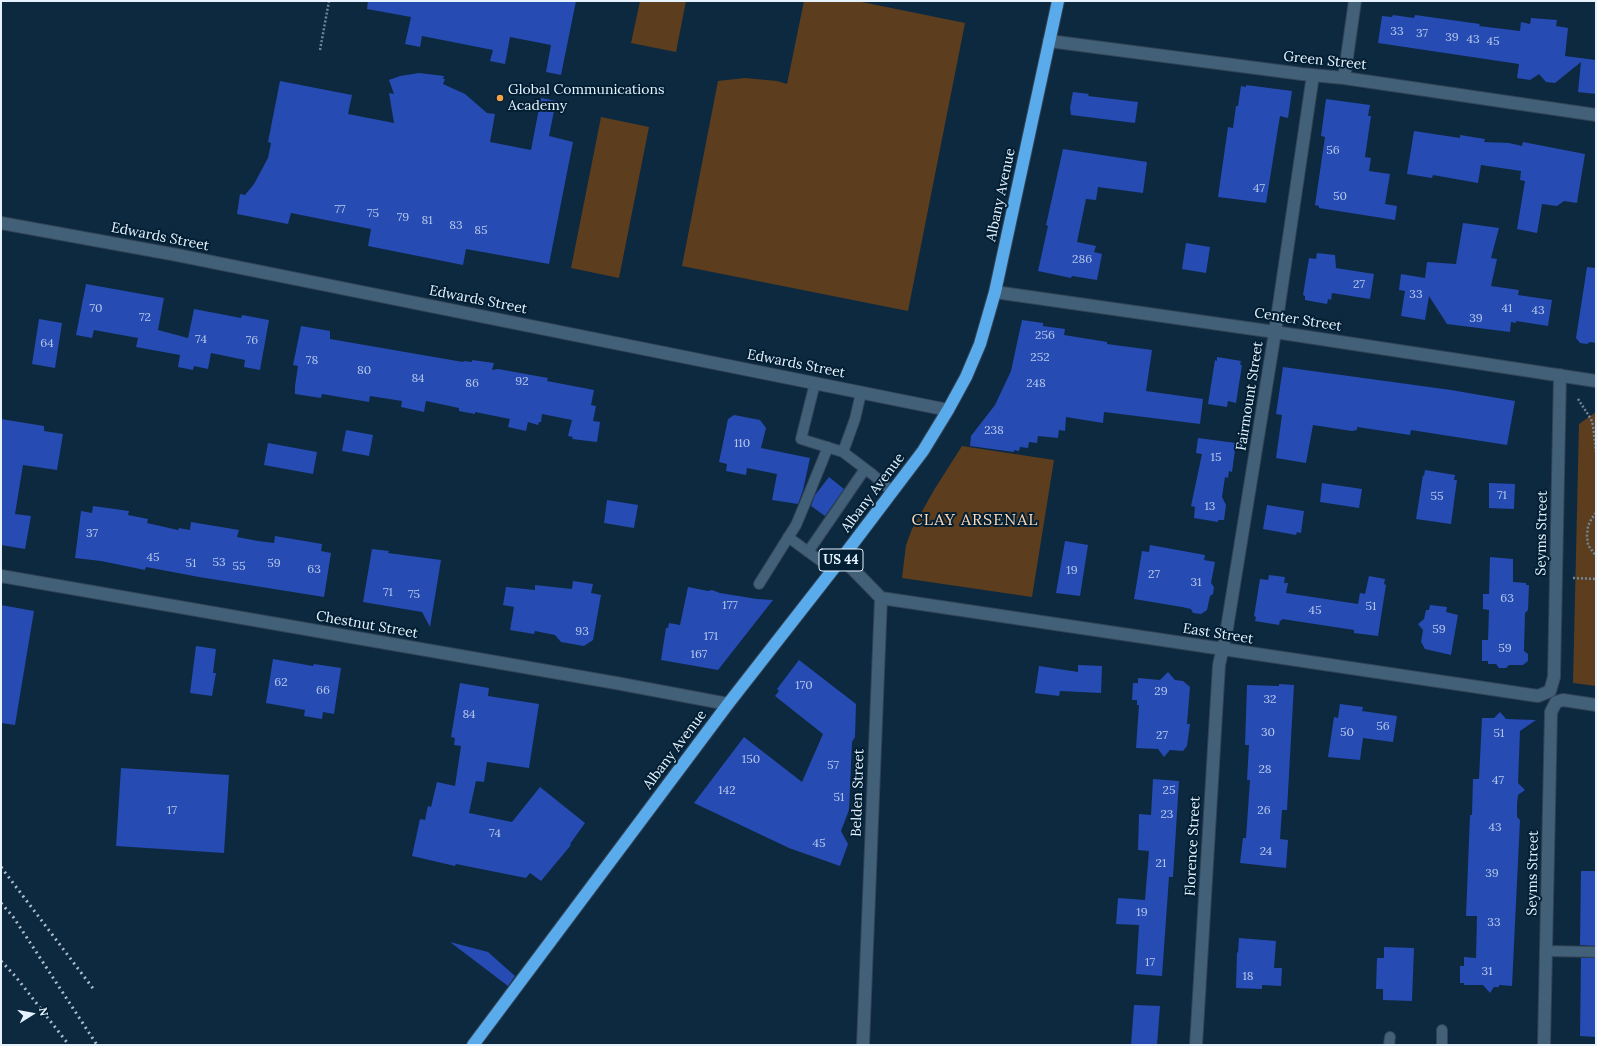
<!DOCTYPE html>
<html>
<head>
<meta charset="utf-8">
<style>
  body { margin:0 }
  #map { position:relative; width:1597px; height:1046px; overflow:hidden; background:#0d293f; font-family:Lora,serif }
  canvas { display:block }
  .frame { position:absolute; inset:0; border:2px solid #e6f3ff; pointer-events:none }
  .north { position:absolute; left:12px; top:994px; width:40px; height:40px; -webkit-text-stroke:3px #031f34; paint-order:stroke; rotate:79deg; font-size:11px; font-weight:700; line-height:16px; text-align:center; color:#e6f3ff }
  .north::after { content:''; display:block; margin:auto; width:14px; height:18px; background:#e6f3ff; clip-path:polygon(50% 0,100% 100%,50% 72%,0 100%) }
</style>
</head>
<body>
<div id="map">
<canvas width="1597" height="1046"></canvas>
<div class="frame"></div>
<div class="north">N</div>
</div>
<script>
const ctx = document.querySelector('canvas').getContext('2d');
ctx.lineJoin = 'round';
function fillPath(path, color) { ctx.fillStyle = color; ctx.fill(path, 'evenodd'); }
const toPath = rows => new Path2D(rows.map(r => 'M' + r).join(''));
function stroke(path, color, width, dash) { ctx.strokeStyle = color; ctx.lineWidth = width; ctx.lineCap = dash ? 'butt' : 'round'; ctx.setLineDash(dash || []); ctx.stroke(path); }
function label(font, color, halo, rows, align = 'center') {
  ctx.font = font + ' Lora,serif'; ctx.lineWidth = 4; ctx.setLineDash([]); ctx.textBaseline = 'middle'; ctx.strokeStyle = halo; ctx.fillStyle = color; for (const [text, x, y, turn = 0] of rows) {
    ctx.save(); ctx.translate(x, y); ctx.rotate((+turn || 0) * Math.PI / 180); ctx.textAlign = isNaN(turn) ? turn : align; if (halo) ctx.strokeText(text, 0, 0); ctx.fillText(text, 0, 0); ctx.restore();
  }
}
fillPath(toPath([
  [640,1,686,1,676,52,631,43],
  [804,1,857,1,965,23,908,311,682,266,718,81,745,78,777,81,787,84],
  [601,117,649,127,619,278,571,268],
  [1596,412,1596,686,1573,683,1579,424],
  [962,446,1054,460,1032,597,902,578,906,545,912,529,934,490]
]), '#5c3d1e');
fillPath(toPath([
  [368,1,576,1,561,75,546,72,551,45,510,37,505,64,490,61,493,50,422,36,420,47,405,44,411,17,367,9],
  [1393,15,1414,18,1415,15,1480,24,1479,26,1520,31,1521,22,1530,24,1531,18,1557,20,1556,26,1568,28,1565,56,1596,60,1596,94,1578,92,1581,62,1555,83,1546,82,1539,74,1530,80,1517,78,1519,64,1378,43,1382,16,1392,17],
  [419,73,444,76,443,79,445,79,443,84,465,94,487,113,495,114,490,142,531,150,541,98,556,101,549,136,573,142,549,264,466,249,463,265,368,246,371,229,291,213,288,224,237,214,240,194,245,195,254,184,268,158,271,143,268,142,280,81,352,95,348,114,394,123,389,93,394,94,389,80,400,76],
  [1246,85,1292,91,1288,118,1280,116,1266,203,1218,197,1228,127,1233,128,1236,106,1238,106,1241,86,1246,87],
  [1073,92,1089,94,1088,96,1138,102,1135,123,1071,115,1070,108],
  [1326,99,1370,105,1368,116,1371,116,1365,157,1371,158,1369,171,1390,174,1385,204,1397,206,1395,220,1319,208,1319,206,1315,205,1325,137,1321,136],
  [1414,131,1460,138,1460,135,1485,139,1484,142,1509,143,1522,146,1523,142,1585,154,1577,203,1564,201,1557,206,1542,204,1537,233,1517,229,1525,181,1520,180,1521,171,1481,165,1478,183,1433,175,1432,178,1407,174],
  [1063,149,1147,162,1143,193,1098,187,1096,200,1086,199,1077,242,1096,246,1094,252,1102,254,1097,280,1072,276,1071,278,1038,271,1048,226,1046,225],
  [1463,223,1499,228,1491,258,1497,259,1491,286,1519,290,1518,295,1552,300,1548,326,1516,321,1516,323,1511,322,1510,332,1447,324,1429,296,1425,320,1401,316,1405,291,1399,290,1401,274,1425,278,1427,262,1456,264],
  [1186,243,1210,247,1206,273,1182,269],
  [1317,253,1335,255,1336,268,1374,274,1370,299,1332,293,1331,300,1328,299,1327,304,1305,300,1305,296,1303,295,1309,258,1316,259],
  [1587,267,1596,268,1596,343,1590,342,1587,344,1580,343,1576,338],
  [86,284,164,298,158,330,188,338,194,309,241,318,242,315,269,320,260,370,244,367,245,360,211,353,208,369,194,366,193,370,178,367,180,355,136,347,138,338,94,330,92,338,76,335],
  [39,319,62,323,55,368,32,364],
  [1022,320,1043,323,1043,326,1065,329,1064,335,1107,342,1107,344,1152,350,1146,391,1203,399,1200,424,1104,412,1103,423,1066,417,1065,431,1059,430,1058,438,1038,436,1037,443,1029,442,1028,448,1020,447,1019,451,1014,450,1014,452,970,446,971,436,995,405,1011,371],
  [301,326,330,331,330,339,463,362,464,361,472,362,472,360,494,363,492,370,498,369,548,378,547,381,594,390,591,405,596,406,593,421,600,422,597,442,572,439,573,437,568,436,572,420,542,414,541,422,539,422,538,425,528,422,526,431,508,427,510,419,475,412,475,414,459,411,459,408,426,401,424,412,401,407,402,401,370,396,369,402,322,394,321,398,295,394,295,386,298,366,293,365],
  [1217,357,1241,361,1240,365,1242,365,1236,403,1228,401,1227,407,1208,404,1215,360,1217,361],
  [1283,367,1451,390,1515,401,1507,445,1411,430,1410,435,1357,427,1357,430,1352,431,1313,425,1306,463,1276,458,1282,415,1276,414],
  [734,415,760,420,766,428,761,448,810,458,803,490,798,504,772,500,777,474,747,468,746,475,726,471,727,464,719,462,728,419],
  [1,419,44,426,44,431,63,434,57,470,23,465,15,514,31,516,25,549,1,545],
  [346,430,373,435,369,456,342,451],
  [1198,438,1236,443,1232,472,1229,471,1228,478,1225,477,1222,497,1226,505,1224,520,1218,520,1218,522,1194,518,1195,507,1191,506,1202,454,1196,453],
  [268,443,317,452,313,474,264,465],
  [1425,470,1455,475,1454,480,1457,480,1451,524,1416,519,1423,475,1424,476],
  [829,477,844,489,825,516,811,506,815,495],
  [1322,483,1362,489,1359,508,1320,502],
  [1489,483,1515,484,1514,509,1489,508],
  [607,500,638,505,634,528,604,523],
  [1267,505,1304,511,1301,533,1297,532,1296,535,1263,529],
  [93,506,129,511,128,515,148,519,147,523,178,530,179,528,190,530,191,522,239,530,237,537,258,541,274,543,275,536,322,544,321,551,331,553,324,597,199,577,146,567,145,570,101,561,75,558,81,511,92,513],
  [1065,541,1088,545,1080,596,1056,593],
  [1150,545,1205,555,1204,560,1215,562,1211,583,1214,587,1213,594,1210,596,1207,610,1201,614,1193,613,1191,609,1182,607,1134,599,1142,551,1149,552],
  [372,549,389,551,388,553,441,560,430,627,422,612,363,602],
  [1490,557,1513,559,1513,582,1526,583,1526,585,1529,585,1528,610,1525,613,1524,651,1528,654,1528,661,1523,665,1509,665,1506,668,1499,668,1496,664,1488,664,1488,661,1482,661,1482,640,1488,640,1489,610,1483,609,1483,594,1489,594],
  [1269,575,1285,577,1284,583,1288,583,1286,593,1358,604,1360,593,1365,594,1369,576,1385,579,1384,584,1386,585,1378,636,1354,633,1354,630,1282,619,1282,621,1280,620,1279,625,1255,621,1256,617,1254,616,1260,579,1268,580],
  [573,581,593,584,591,593,601,595,593,640,584,646,561,642,555,635,535,631,534,634,510,630,514,607,503,605,506,587,535,590,535,585,572,589],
  [688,587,708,591,712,590,720,593,757,599,773,600,718,670,661,660,666,628,668,628,669,623,680,625],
  [1,605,34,611,15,725,1,723],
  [1430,605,1447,607,1446,612,1458,615,1451,655,1425,649,1421,642,1423,630,1418,624,1424,619,1426,610,1429,610],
  [196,646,216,649,213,673,216,673,212,696,190,693],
  [273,659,313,666,314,664,341,668,334,714,323,712,322,719,304,716,305,710,266,703],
  [799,660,856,704,855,737,852,742,849,810,841,831,848,844,840,866,789,848,694,803,744,737,802,782,823,734,775,696,779,691,777,689],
  [1078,665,1102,666,1101,693,1060,691,1059,696,1035,693,1039,666,1078,672],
  [1168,672,1175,680,1183,681,1190,687,1187,724,1190,724,1187,746,1183,751,1170,750,1164,757,1158,749,1136,748,1139,705,1137,705,1137,700,1132,700,1133,683,1138,683,1138,678,1160,680],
  [460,683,489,688,488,696,539,704,529,768,487,762,484,782,476,781,469,813,512,822,540,787,585,823,570,844,571,845,541,881,530,873,526,878,456,864,455,866,412,856,420,819,425,820,428,806,431,807,437,782,455,786,461,746,454,745,455,738,451,737],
  [1279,684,1294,685,1287,810,1282,810,1280,839,1288,840,1286,868,1240,863,1243,838,1246,838,1250,780,1247,780,1249,745,1245,745,1247,685,1279,686],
  [1340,704,1363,707,1362,711,1397,716,1393,742,1363,738,1360,760,1328,757,1334,717,1338,718],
  [1500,712,1506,719,1536,720,1520,731,1518,783,1525,790,1518,795,1517,804,1517,817,1520,820,1512,986,1499,985,1499,987,1494,987,1490,993,1483,985,1464,985,1464,983,1460,983,1460,966,1464,966,1464,957,1476,958,1477,916,1466,916,1470,815,1472,815,1473,779,1479,779,1482,718,1494,718],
  [121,768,229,775,224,853,116,846],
  [1153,779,1179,781,1173,877,1169,877,1162,976,1136,974,1139,925,1116,924,1118,898,1145,900,1149,851,1138,850,1139,814,1151,815],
  [1581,871,1596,871,1596,946,1580,945],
  [1239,938,1276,941,1274,968,1282,968,1281,986,1262,985,1262,989,1236,988,1237,952,1238,953],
  [450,942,488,952,515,976,508,986],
  [1384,947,1414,948,1412,1001,1383,1000,1383,989,1376,989,1377,958,1384,958],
  [1581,958,1596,958,1596,1037,1580,1036],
  [1134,1005,1160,1006,1157,1045,1131,1045]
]), '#264bb2');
const lane = toPath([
  [815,383,801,439,843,452,872,474,893,492],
  [843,452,855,419,861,393],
  [788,537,833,570],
  [808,552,865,469],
  [759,584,796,525,804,506,828,447],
  [1546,951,1596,952],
  [1389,1045,1390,1037],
  [1442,1045,1442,1030]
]);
const street = toPath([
  [1049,41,1302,74,1344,78,1596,115],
  [1344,78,1355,1],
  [1,223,177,255,948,410],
  [995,292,1275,332,1596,381],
  [842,558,881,598,863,1045],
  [1,576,616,683,728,704],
  [881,598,1538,696,1550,691,1554,677,1560,375],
  [1196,1045,1219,665,1226,634,1275,332,1313,75],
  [1544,1045,1551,712,1556,702,1563,700,1596,705]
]);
const highway = toPath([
  [473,1045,728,704,842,558,923,451,948,410,966,377,980,344,995,292,1058,1]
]);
stroke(lane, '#334355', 12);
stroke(street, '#334355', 14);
stroke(highway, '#334355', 14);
stroke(toPath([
  [320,50,329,1],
  [1578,399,1591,419,1593,425,1596,452],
  [1596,513,1592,518,1588,526,1587,536,1588,545,1596,556],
  [1573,578,1596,579]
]), '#718697', 2.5, [2, 2]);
stroke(lane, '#426078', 10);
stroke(street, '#426078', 12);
stroke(highway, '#5aabec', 12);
stroke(toPath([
  [1,867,95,991],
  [1,903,14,918,97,1045],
  [1,961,16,977,69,1045]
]), '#abbccb', 3, [2, 4]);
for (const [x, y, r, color] of [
  [500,98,4,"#f6a247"]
]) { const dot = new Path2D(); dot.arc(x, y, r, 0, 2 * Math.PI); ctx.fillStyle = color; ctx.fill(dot); stroke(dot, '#031f34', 1.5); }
label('12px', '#b6c9ec', null, [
  ["33",1397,32],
  ["37",1422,34],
  ["39",1452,38],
  ["43",1473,40],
  ["45",1493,42],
  ["56",1333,151],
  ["47",1259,189],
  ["50",1340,197],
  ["77",340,210],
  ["75",373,214],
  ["79",403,218],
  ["81",427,221],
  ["83",456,226],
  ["85",481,231],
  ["286",1082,260],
  ["27",1359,285],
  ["33",1416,295],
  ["70",96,309],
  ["41",1507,309],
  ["43",1538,311],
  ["72",145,318],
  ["39",1476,319],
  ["256",1045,336],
  ["74",201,340],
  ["76",252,341],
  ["64",47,344],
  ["252",1040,358],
  ["78",312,361],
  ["80",364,371],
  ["84",418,379],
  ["92",522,382],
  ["86",472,384],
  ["248",1036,384],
  ["238",994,431],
  ["110",742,444],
  ["15",1216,458],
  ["71",1502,496],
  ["55",1437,497],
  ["13",1210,507],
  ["37",92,534],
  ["45",153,558],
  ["53",219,563],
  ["51",191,564],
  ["59",274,564],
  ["55",239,567],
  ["63",314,570],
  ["19",1072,571],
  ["27",1154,575],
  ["31",1196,583],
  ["71",388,593],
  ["75",414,595],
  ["63",1507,599],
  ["177",730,606],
  ["51",1371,607],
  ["45",1315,611],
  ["59",1439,630],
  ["93",582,632],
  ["171",711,637],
  ["59",1505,649],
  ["167",699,655],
  ["62",281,683],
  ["170",804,686],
  ["66",323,691],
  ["29",1161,692],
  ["32",1270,700],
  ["84",469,715],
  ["56",1383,727],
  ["30",1268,733],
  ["50",1347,733],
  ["51",1499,734],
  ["27",1162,736],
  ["150",751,760],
  ["57",833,766],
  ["28",1265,770],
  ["47",1498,781],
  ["142",727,791],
  ["25",1169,791],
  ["51",839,798],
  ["17",172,811],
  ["26",1264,811],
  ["23",1167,815],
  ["43",1495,828],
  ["74",495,834],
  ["45",819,844],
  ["24",1266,852],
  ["21",1161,864],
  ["39",1492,874],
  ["19",1142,913],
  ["33",1494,923],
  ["17",1150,963],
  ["31",1487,972],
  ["18",1248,977]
]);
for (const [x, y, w] of [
  [841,560,44]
]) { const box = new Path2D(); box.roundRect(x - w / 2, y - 11, w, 22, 3); ctx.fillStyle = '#031f34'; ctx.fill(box); stroke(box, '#e6f3ff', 1); }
label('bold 13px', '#e6f3ff', null, [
  ["US 44",841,560]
]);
label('14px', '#e6f3ff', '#031f34', [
  ["Green Street",1325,61,6],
  ["Albany Avenue",1001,195,-78],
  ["Edwards Street",160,237,11],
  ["Edwards Street",478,300,11],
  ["Center Street",1298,320,9],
  ["Edwards Street",796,364,11],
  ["Fairmount Street",1250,396,-81],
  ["Albany Avenue",873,493,-53],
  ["Seyms Street",1542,533,-89],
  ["Chestnut Street",367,625,10],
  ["East Street",1218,634,9],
  ["Albany Avenue",675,750,-53],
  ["Belden Street",858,793,-88],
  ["Florence Street",1193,846,-87],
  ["Seyms Street",1533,873,-89]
]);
label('14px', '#e6f3ff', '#031f34', [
  ["Global Communications",508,90],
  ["Academy",508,106]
], 'left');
ctx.letterSpacing = '1px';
label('16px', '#fedab8', '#031f34', [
  ["CLAY ARSENAL",975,520]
]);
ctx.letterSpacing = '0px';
</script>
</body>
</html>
